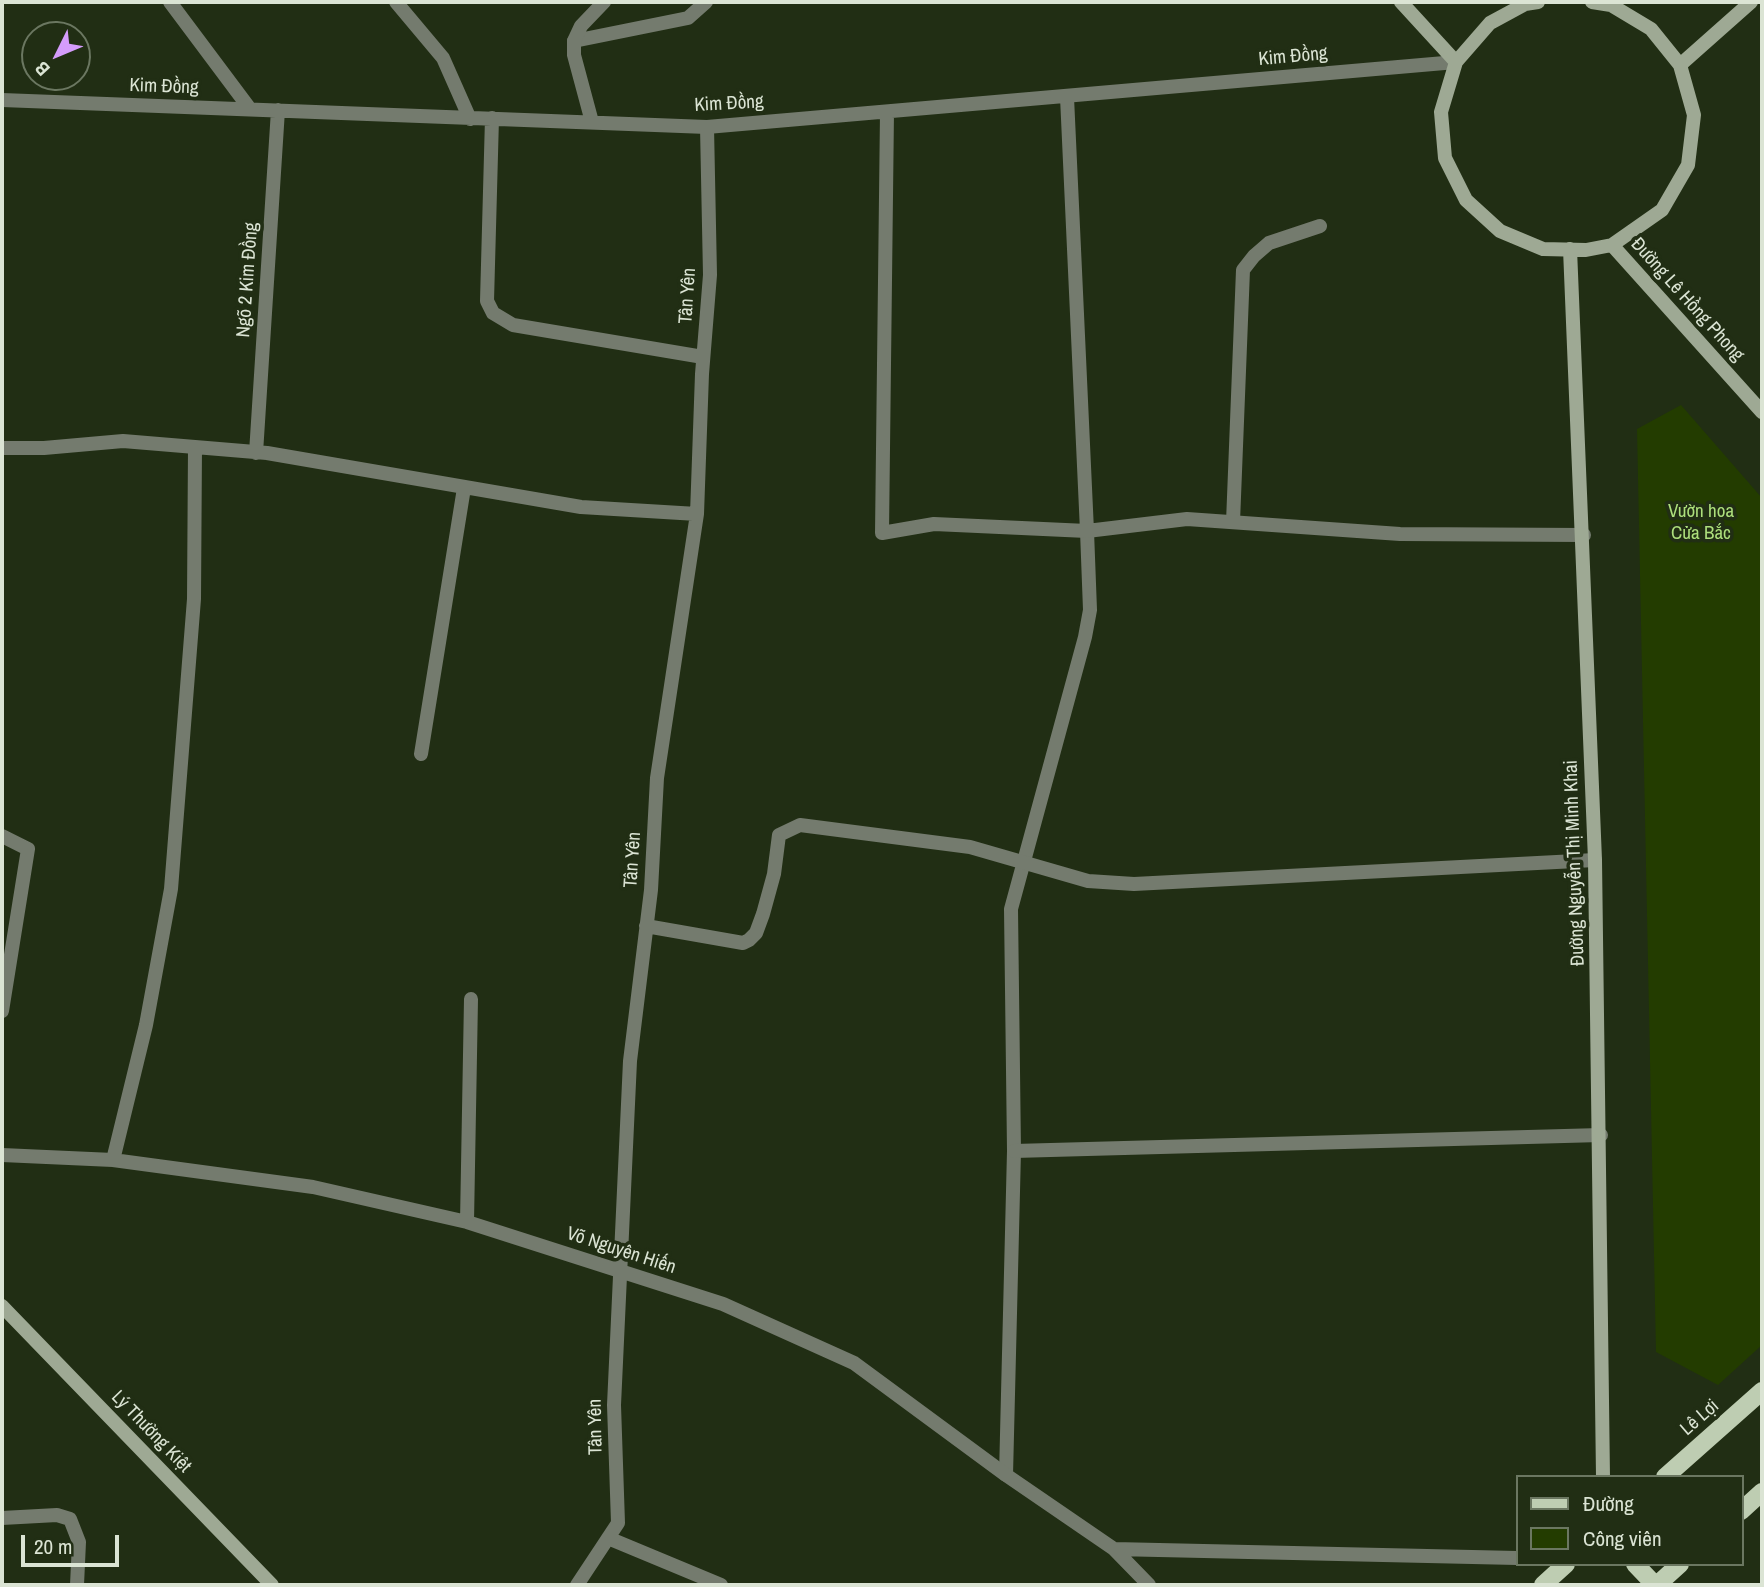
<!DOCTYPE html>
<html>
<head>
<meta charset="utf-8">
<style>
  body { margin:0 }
  #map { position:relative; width:1764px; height:1587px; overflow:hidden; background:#212e14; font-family:"Archivo Narrow",sans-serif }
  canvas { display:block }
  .frame { position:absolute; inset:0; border:4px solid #dbe4d4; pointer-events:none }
  .legend { position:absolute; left:1516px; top:1475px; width:228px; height:91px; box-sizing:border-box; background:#212e14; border:2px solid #6b7761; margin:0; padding:9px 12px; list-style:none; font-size:21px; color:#dbe4d4 }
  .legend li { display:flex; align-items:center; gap:14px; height:35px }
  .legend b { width:35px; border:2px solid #6b7761 }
  .north { position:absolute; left:21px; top:21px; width:70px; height:70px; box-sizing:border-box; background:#212e14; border:2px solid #6b7761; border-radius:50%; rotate:227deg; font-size:19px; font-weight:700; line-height:28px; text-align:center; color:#dbe4d4 }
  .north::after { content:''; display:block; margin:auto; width:24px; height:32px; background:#d49cfb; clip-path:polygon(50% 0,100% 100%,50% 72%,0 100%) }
  .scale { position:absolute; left:21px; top:1535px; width:98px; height:32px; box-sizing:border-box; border:4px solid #dbe4d4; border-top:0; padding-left:9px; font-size:21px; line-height:24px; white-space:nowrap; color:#dbe4d4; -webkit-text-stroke:5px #212e14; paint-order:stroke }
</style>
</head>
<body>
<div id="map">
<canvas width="1764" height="1587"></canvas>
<div class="frame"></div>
<ul class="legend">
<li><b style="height:9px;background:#becdb2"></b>Đường</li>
<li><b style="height:19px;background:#233c00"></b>Công viên</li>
</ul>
<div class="north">B</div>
<div class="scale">20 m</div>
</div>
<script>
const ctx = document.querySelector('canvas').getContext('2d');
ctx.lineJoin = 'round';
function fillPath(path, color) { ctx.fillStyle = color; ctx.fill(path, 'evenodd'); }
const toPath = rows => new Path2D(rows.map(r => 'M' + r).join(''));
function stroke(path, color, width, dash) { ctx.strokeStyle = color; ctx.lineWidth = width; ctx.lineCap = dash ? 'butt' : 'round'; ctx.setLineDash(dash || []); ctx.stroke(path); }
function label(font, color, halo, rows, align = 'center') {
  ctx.font = font + ' "Archivo Narrow",sans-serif'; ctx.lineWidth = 7; ctx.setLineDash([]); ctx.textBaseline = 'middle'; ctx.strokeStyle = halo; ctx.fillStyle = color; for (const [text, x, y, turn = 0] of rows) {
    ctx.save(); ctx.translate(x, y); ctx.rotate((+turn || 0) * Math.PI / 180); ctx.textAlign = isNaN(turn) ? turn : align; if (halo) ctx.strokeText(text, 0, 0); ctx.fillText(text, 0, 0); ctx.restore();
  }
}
fillPath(toPath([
  [1681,405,1762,498,1762,1345,1718,1385,1656,1352,1637,429]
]), '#233c00');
stroke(toPath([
  [574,41,688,18,706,2],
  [1006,1475,1014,1151,1011,909,1085,637,1090,610,1087,531]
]), '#747b6e', 14);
stroke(toPath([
  [170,2,250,109],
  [396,2,443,58,470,119],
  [1067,97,1087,531],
  [2,100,707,127,1456,62],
  [887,112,882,533,934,524,1087,531,1187,519,1400,534,1584,535],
  [492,118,487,301,493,313,513,325,703,357],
  [592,122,574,55,574,41,581,26,604,2],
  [2,448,44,448,123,441,267,453,581,507,697,514],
  [256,453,278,110],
  [1233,522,1243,270,1254,256,1269,243,1320,226],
  [421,754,464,488],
  [2,836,28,849,2,1011],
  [646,926,743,943,749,940,756,933,763,914,774,874,779,835,800,825,970,847,1088,881,1134,884,1595,860],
  [1014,1151,1601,1135],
  [2,1155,113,1160,313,1187,467,1222,723,1304,854,1363,1006,1475,1114,1549,1149,1585],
  [113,1160,146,1025,171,889,194,599,195,447],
  [467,1222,471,999],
  [2,1518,57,1515,70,1519,79,1542,77,1585],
  [608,1538,721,1585],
  [1114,1549,1517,1558],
  [577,1585,618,1523,614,1405,630,1061,651,890,657,778,697,514,702,374,710,275,707,127]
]), '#747b6e', 14);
stroke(toPath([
  [1401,2,1456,62],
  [1538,2,1525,4,1490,23,1456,62,1441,112,1445,158,1466,200,1500,231,1543,249,1586,250,1612,245,1662,210,1688,165,1694,115,1680,65,1651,29,1611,5,1592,2],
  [1680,65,1751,2],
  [1612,245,1762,412],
  [1570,249,1595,860,1603,1477],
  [2,1306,272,1585]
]), '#9ea994', 14);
stroke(toPath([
  [1665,1477,1762,1391],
  [1741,1511,1762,1492],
  [1635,1564,1655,1585],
  [1543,1585,1566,1564],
  [1657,1585,1680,1564]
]), '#becdb2', 18);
label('19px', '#dbe4d4', '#212e14', [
  ["Kim Đồng",1293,57,-5],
  ["Kim Đồng",164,87,2],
  ["Kim Đồng",729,104,-3],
  ["Ngõ 2 Kim Đồng",248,280,-86],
  ["Tân Yên",688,296,-86],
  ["Đường Lê Hồng Phong",1687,300,48],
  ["Tân Yên",633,860,-86],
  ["Đường Nguyễn Thị Minh Khai",1575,863,-92],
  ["Võ Nguyên Hiến",621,1251,18],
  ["Lê Lợi",1700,1418,-41],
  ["Tân Yên",596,1427,-91],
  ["Lý Thường Kiệt",151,1432,46]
]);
label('19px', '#addf7c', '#212e14', [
  ["Vườn hoa",1701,512],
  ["Cửa Bắc",1701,534]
]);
</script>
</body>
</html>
